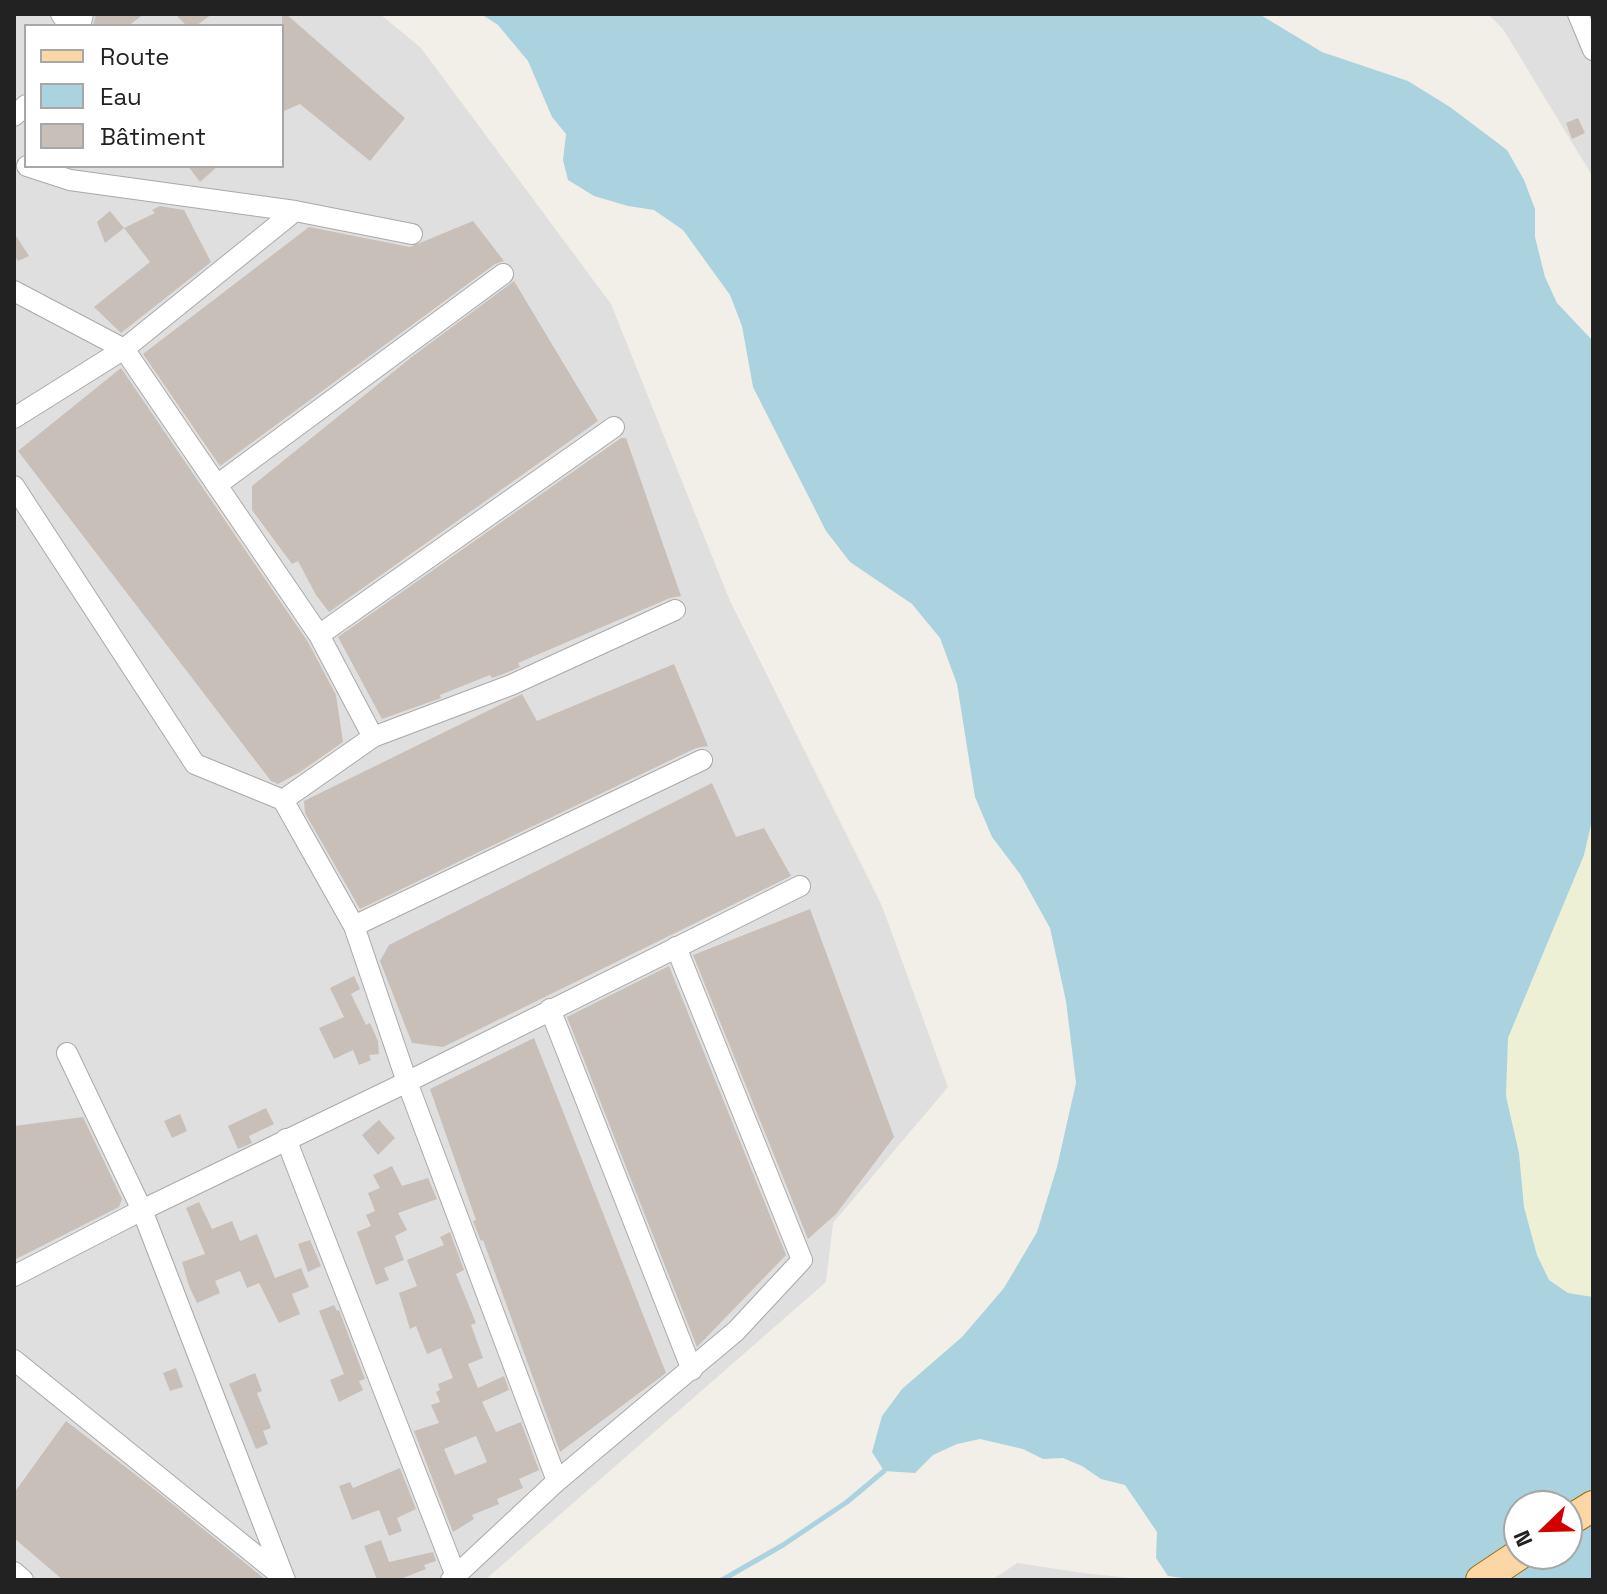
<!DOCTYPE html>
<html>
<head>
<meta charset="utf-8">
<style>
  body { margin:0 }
  #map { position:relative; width:1607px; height:1594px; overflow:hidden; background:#f2efe9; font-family:"Space Grotesk",sans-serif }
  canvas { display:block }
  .frame { position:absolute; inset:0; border:16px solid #222; pointer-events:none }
  .legend { position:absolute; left:24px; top:24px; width:260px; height:144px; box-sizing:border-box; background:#fff; border:2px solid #a7a7a7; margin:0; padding:10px 14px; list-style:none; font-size:24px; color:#222 }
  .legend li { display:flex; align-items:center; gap:16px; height:40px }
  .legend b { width:40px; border:2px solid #a7a7a7 }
  .north { position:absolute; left:1503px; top:1490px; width:80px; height:80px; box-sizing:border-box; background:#fff; border:2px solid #a7a7a7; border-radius:50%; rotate:247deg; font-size:22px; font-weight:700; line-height:32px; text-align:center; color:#222 }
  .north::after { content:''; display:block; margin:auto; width:28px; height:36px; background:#d40000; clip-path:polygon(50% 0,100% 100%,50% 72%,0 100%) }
</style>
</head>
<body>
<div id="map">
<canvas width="1607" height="1594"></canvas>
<div class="frame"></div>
<ul class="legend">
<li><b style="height:10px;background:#fcd6a4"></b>Route</li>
<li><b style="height:22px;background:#aad3df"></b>Eau</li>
<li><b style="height:22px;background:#c7bfb8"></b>Bâtiment</li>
</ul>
<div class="north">N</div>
</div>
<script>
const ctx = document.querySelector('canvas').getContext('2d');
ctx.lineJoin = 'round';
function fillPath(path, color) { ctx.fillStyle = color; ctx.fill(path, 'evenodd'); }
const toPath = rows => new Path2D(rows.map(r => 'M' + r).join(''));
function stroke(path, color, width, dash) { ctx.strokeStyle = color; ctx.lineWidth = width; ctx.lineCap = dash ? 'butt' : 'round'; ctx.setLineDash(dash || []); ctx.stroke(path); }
fillPath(toPath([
  [14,14,380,14,421,48,611,304,730,601,882,906,948,1087,833,1223,826,1282,485,1580,14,1580],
  [26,26,282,26,282,166,26,166],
  [1488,14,1593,14,1593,177,1503,29],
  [1017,1563,1083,1573,1149,1580,992,1580]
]), '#e0dfdf');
fillPath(toPath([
  [1593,816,1593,1297,1568,1293,1549,1280,1537,1255,1524,1207,1519,1152,1506,1096,1508,1038,1584,855]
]), '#eef0d5');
fillPath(toPath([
  [481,14,1259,14,1322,52,1408,81,1450,107,1507,150,1524,180,1535,209,1535,237,1545,277,1557,303,1593,341,1593,816,1584,855,1508,1038,1506,1096,1519,1153,1524,1207,1537,1255,1549,1280,1568,1293,1593,1297,1593,1580,1197,1580,1168,1576,1156,1558,1157,1532,1125,1485,1101,1479,1082,1466,1063,1458,1043,1459,1023,1449,980,1439,957,1444,933,1455,915,1473,884,1471,872,1452,882,1416,902,1389,962,1337,1004,1288,1037,1232,1057,1167,1076,1083,1066,1001,1050,928,1020,874,992,837,975,797,957,684,940,638,912,604,850,562,826,531,753,387,742,326,730,295,683,230,654,210,628,206,594,196,568,180,563,160,566,134,552,117,528,61,498,25],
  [1519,1506,1567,1506,1567,1554,1519,1554]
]), '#aad3df');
stroke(toPath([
  [722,1580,783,1545,847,1502,884,1471,887,1465]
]), '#aad3df', 5);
fillPath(toPath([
  [96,14,144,14,128,26,93,26],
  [175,14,212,14,196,26,187,26],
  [282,14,286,14,405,118,370,161,300,104,282,112],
  [1578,118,1585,133,1572,139,1566,123],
  [188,166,218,166,200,182],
  [160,206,184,210,211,262,121,333,94,307,150,262,124,228,155,213,152,210],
  [110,211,124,228,105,243,97,222],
  [473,221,504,261,495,264,220,466,143,354,309,227,410,247],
  [14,233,29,256,18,261,14,255],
  [514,281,598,421,329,612,316,595,298,561,292,564,252,510,252,486,413,356],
  [121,368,308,642,336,695,343,742,300,772,278,784,271,781,18,451],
  [621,438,626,438,681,596,670,598,518,663,520,667,506,673,492,678,490,675,440,695,441,698,382,719,338,637],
  [674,664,708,746,696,748,360,909,305,813,304,801,522,694,537,721],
  [712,783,736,837,764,828,791,876,443,1047,412,1043,380,961,389,945],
  [810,909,894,1137,836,1214,808,1239,693,955],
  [669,966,786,1255,697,1347,567,1017],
  [354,976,360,989,351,994,366,1025,370,1023,378,1041,379,1054,369,1055,371,1060,359,1065,353,1050,334,1059,319,1028,344,1017,330,988],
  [534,1038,666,1373,560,1452,483,1240,481,1241,473,1221,476,1220,430,1089],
  [266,1108,274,1124,249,1136,252,1143,238,1149,228,1126],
  [180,1114,187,1131,172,1138,164,1121],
  [83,1117,122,1199,119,1207,14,1260,14,1126],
  [379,1120,395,1138,378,1155,362,1135],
  [392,1166,402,1186,428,1178,437,1199,398,1213,407,1230,395,1236,404,1260,384,1268,389,1280,376,1285,357,1232,371,1226,366,1215,375,1211,368,1193,380,1188,373,1175],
  [199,1202,212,1229,232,1221,240,1241,257,1234,275,1278,301,1268,309,1287,292,1294,300,1314,279,1323,259,1283,247,1288,240,1271,215,1281,220,1293,197,1303,189,1286,182,1262,205,1254,186,1208],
  [450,1232,464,1270,456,1274,476,1323,471,1325,483,1358,468,1364,478,1388,504,1376,509,1390,482,1402,496,1432,521,1422,539,1470,519,1479,523,1488,497,1499,499,1504,472,1515,474,1519,453,1532,414,1431,439,1423,431,1405,440,1402,436,1392,440,1390,438,1384,453,1378,441,1348,427,1354,416,1326,410,1329,399,1293,417,1286,407,1260,444,1245,440,1237],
  [476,1436,487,1462,455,1475,444,1449],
  [310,1240,321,1266,308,1272,298,1244],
  [334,1305,337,1311,339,1310,365,1379,359,1381,363,1390,339,1402,330,1380,344,1374,319,1311],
  [176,1368,183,1387,170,1391,163,1373],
  [255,1373,262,1391,257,1393,271,1428,263,1431,268,1444,256,1449,229,1384],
  [66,1421,154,1489,266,1580,63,1580,14,1538,14,1493],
  [400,1468,416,1509,397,1518,402,1531,389,1536,379,1510,352,1520,339,1486,350,1482,353,1488],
  [381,1540,389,1562,433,1552,436,1561,424,1565,426,1569,398,1580,377,1580,364,1546]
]), '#c7bfb8');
const minor = toPath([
  [61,14,69,26],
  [1578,14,1593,50],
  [80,26,83,14],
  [14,116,26,105],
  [27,166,70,180,295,211,412,234],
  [14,291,124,349,319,635,373,737],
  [14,418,124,349,295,211],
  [217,485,503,274],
  [14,486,195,764,283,800,354,926,407,1082,557,1481],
  [319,635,614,427],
  [283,800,373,737,511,685,675,610],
  [354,926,702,760],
  [550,1009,692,1370],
  [67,1053,142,1210,285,1580],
  [286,1139,456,1576],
  [14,1276,142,1210,407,1082,800,886],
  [14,1360,284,1578],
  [14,1572,23,1580],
  [451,1580,557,1481,736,1331,802,1260,676,947]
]);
const primary = toPath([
  [1567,1522,1593,1506],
  [1481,1580,1520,1554]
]);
stroke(minor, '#a9a9a9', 22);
stroke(primary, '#a06b00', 32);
stroke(minor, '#fff', 20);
stroke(primary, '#fcd6a4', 30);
</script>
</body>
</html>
